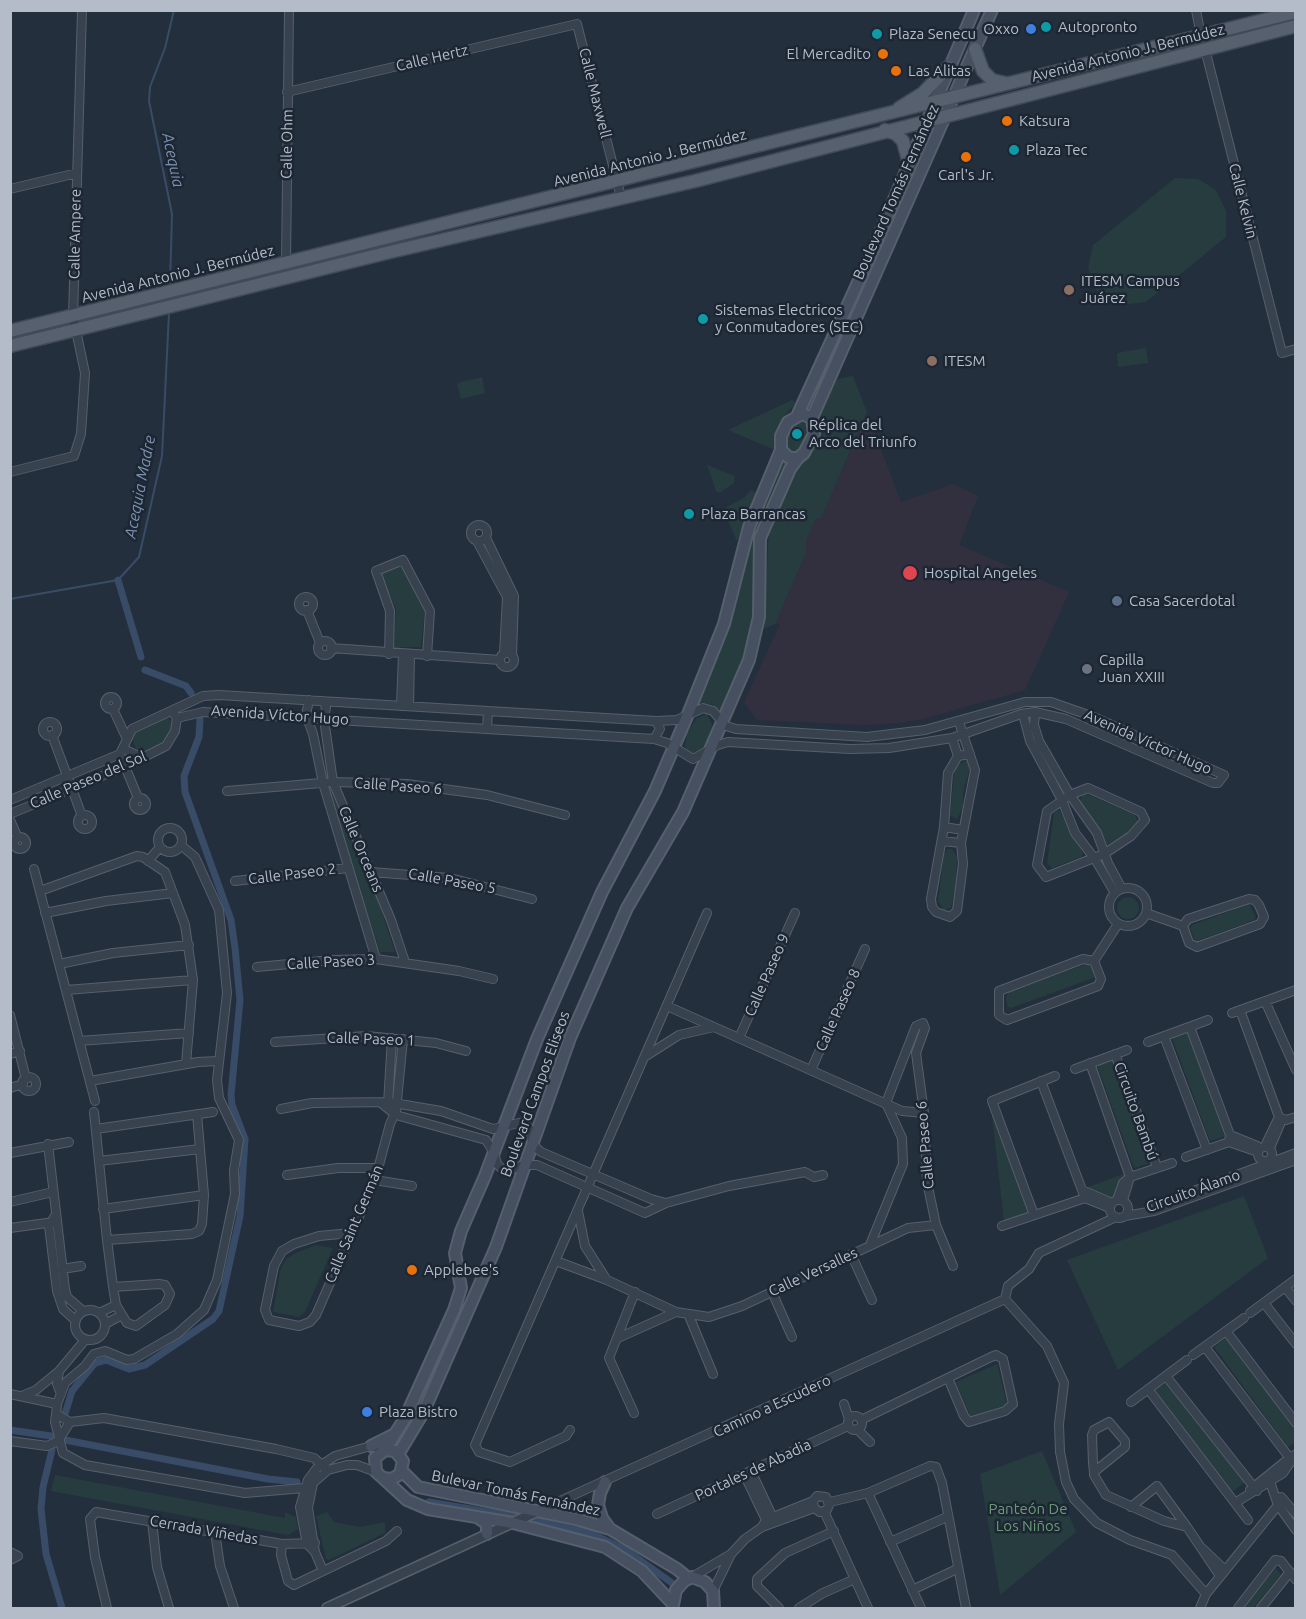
<!DOCTYPE html>
<html>
<head>
<meta charset="utf-8">
<style>
  body { margin:0 }
  #map { position:relative; width:1306px; height:1619px; overflow:hidden; background:#242f3e; font-family:Ubuntu,sans-serif }
  canvas { display:block }
  .frame { position:absolute; inset:0; border:12px solid #b4bcc9; pointer-events:none }
</style>
</head>
<body>
<div id="map">
<canvas width="1306" height="1619"></canvas>
<div class="frame"></div>
</div>
<script>
const ctx = document.querySelector('canvas').getContext('2d');
ctx.lineJoin = 'round';
function fillPath(path, color) { ctx.fillStyle = color; ctx.fill(path, 'evenodd'); }
const toPath = rows => new Path2D(rows.map(r => 'M' + r).join(''));
function stroke(path, color, width, dash) { ctx.strokeStyle = color; ctx.lineWidth = width; ctx.lineCap = dash ? 'butt' : 'round'; ctx.setLineDash(dash || []); ctx.stroke(path); }
function label(font, color, halo, rows, align = 'center') {
  ctx.font = font + ' Ubuntu,sans-serif'; ctx.lineWidth = 5; ctx.setLineDash([]); ctx.textBaseline = 'middle'; ctx.strokeStyle = halo; ctx.fillStyle = color; for (const [text, x, y, turn = 0] of rows) {
    ctx.save(); ctx.translate(x, y); ctx.rotate((+turn || 0) * Math.PI / 180); ctx.textAlign = isNaN(turn) ? turn : align; if (halo) ctx.strokeText(text, 0, 0); ctx.fillText(text, 0, 0); ctx.restore();
  }
}
fillPath(toPath([
  [867,413,901,502,953,484,978,496,959,545,1069,592,1025,690,923,719,898,723,865,725,757,720,744,702,780,624,775,624,806,553,806,541,816,517,821,519]
]), '#32303f');
fillPath(toPath([
  [1175,178,1198,179,1216,190,1226,211,1226,237,1146,302,1121,305,1103,298,1092,284,1088,267,1093,245],
  [1146,348,1148,363,1118,367,1117,353],
  [853,376,867,412,821,519,816,518,806,541,806,553,775,624,764,629,769,528,796,468,818,444,821,412,829,393,837,379],
  [482,377,485,393,461,399,457,383],
  [792,400,795,402,793,406,784,416,777,430,775,450,728,430],
  [800,418,807,421,811,427,806,445,795,454,789,452,785,442,788,428],
  [783,458,788,462,756,539,754,621,749,642,722,709,718,710,713,705,698,702,732,614,753,529],
  [707,465,735,476,734,483,719,493,716,491],
  [751,490,756,493,737,541,724,512,725,508,744,498],
  [400,565,425,610,421,647,394,647,396,609,380,573],
  [707,714,712,724,710,738,702,749,690,754,685,746,687,733,697,718],
  [167,717,173,723,165,742,138,754,130,734],
  [968,760,971,764,963,793,963,807,957,819,950,815,954,774,955,766],
  [330,787,376,894,395,952,380,952,342,836,328,788],
  [1087,794,1135,815,1138,822,1124,836,1107,845,1080,802,1082,796],
  [1059,810,1083,853,1081,857,1052,868,1047,863,1054,813],
  [948,849,952,849,957,857,956,883,951,908,944,910,938,901,944,854],
  '1117 908a11 11 0 1 1 22 0a11 11 0 1 1-22 0Z',
  [1249,904,1256,918,1254,920,1198,941,1194,939,1190,928,1192,925],
  [1090,963,1096,977,1011,1008,1007,1006,1006,997,1009,992],
  [1188,1032,1225,1136,1210,1141,1172,1038],
  [1113,1059,1150,1163,1134,1168,1097,1065],
  [991,1106,1030,1213,1004,1222],
  [1126,1173,1113,1197,1109,1198,1085,1188],
  [1244,1196,1268,1258,1118,1370,1067,1260],
  [316,1245,333,1248,305,1312,299,1317,273,1312,281,1267,287,1258,296,1253],
  [1227,1337,1295,1429,1295,1442,1288,1447,1214,1347],
  [997,1364,1007,1404,971,1418,956,1382],
  [1169,1381,1245,1482,1232,1492,1155,1390],
  [1042,1451,1076,1532,1000,1595,980,1474],
  [55,1475,285,1518,285,1512,296,1517,298,1529,288,1535,51,1491],
  [327,1512,334,1522,360,1527,385,1522,385,1533,329,1560,326,1559,316,1516],
  [1276,1568,1281,1574,1254,1608,1242,1608]
]), '#263c3f');
stroke(toPath([
  [170,286,172,214,149,101,150,87,165,48,174,10],
  [10,599,118,580,139,557,162,456,169,313]
]), '#394c67', 2);
stroke(toPath([
  [118,580,141,657],
  [145,670,186,686,191,693],
  [65,1414,72,1391,95,1363,106,1360,129,1369,145,1365,213,1319,219,1311,240,1216,245,1139,232,1105,231,1095,240,1000,235,948,231,920,185,792,184,776,199,737,200,719],
  [10,1430,51,1436],
  [65,1440,268,1479,297,1482],
  [52,1450,43,1487,41,1509,46,1554,62,1608],
  [429,1502,541,1521,592,1534,626,1550,672,1583]
]), '#394c67', 7);
const minor = toPath([
  [1196,10,1201,36],
  [1205,49,1282,353,1296,349],
  [287,92,577,24,621,197],
  [10,189,77,173],
  [286,264,289,10],
  [10,472,74,456,81,434,85,373,73,316,82,10],
  '471 533a8 8 0 1 1 16 0a8 8 0 1 1-16 0Z',
  [486,538,514,596,512,656],
  [477,541,507,597,504,654],
  '299 604a7 7 0 1 1 14 0a7 7 0 1 1-14 0Z',
  [307,610,320,643],
  '318 648a7 7 0 1 1 14 0a7 7 0 1 1-14 0Z',
  [331,648,500,660],
  '500 660a7 7 0 1 1 14 0a7 7 0 1 1-14 0Z',
  [389,654,390,611,376,571,403,560,430,611,427,656],
  '105 703a6 6 0 1 1 12 0a6 6 0 1 1-12 0Z',
  [309,700,306,715,313,734,323,783,376,959],
  [323,701,326,707,324,719,333,782,391,920,405,962],
  [401,706,403,655],
  [409,706,410,655],
  [113,709,126,737],
  [1035,712,1034,725,1039,741,1070,795,1097,833,1108,863,1122,889],
  [1023,714,1030,741,1062,800,1075,833,1095,859,1115,893],
  [959,722,975,770,961,843,963,864,957,911,950,917,936,912,932,907,931,899,944,827,948,773,958,756,970,754],
  '43 729a7 7 0 1 1 14 0a7 7 0 1 1-14 0Z',
  [487,729,488,711],
  [52,735,82,816],
  [952,738,958,756],
  [654,739,660,729,656,721],
  [124,749,142,758],
  [120,754,138,798],
  [1088,788,1141,812,1145,820,1131,836,1104,854,1046,877,1037,865,1047,811,1070,795,1088,788],
  [227,791,333,782,407,784,487,795,565,815],
  '134 804a6 6 0 1 1 12 0a6 6 0 1 1-12 0Z',
  [10,800,120,754,132,729,203,696,219,695,656,721,677,720,703,708,713,711,726,726,736,729,867,737,925,730,1025,702,1051,702,1094,717,1224,775,1218,783,1213,783,1066,719,1035,712,1021,714,952,738,889,748,850,749,728,742,718,745,693,759,667,743,654,739,203,712,177,718],
  [10,814,126,766,166,746,175,731,177,718,174,714],
  '78 822a7 7 0 1 1 14 0a7 7 0 1 1-14 0Z',
  [10,820,18,838],
  [944,827,963,830],
  '158 840a12 12 0 1 1 24 0a12 12 0 1 1-24 0Z',
  '14 843a6 6 0 1 1 12 0a6 6 0 1 1-12 0Z',
  [942,841,961,843],
  [148,861,160,847],
  [34,869,95,1101],
  [371,872,450,878,532,899],
  [235,881,348,868],
  '1109 907a19 19 0 1 1 38 0a19 19 0 1 1-38 0Z',
  [40,891,137,856,143,857,165,872,185,925,193,980,186,1064],
  [1249,899,1255,900,1259,905,1264,917,1260,924,1197,947,1189,943,1183,926,1188,919,1249,899],
  [45,913,106,901,173,893],
  [1146,913,1183,926],
  [1083,959,1094,961,1101,979,1098,986,1007,1020,999,1015,999,991,1083,959],
  [1094,961,1118,924],
  [59,964,113,953,189,945],
  [257,967,332,960,376,959,459,971,493,979],
  [66,990,193,980],
  [1265,1001,1296,1070],
  [667,1006,902,1111,924,1113],
  [1240,1010,1279,1117,1265,1146],
  [1232,1013,1296,990],
  [10,1015,26,1079],
  [1190,1027,1230,1135,1229,1142],
  [1164,1036,1207,1150],
  [739,1038,795,913],
  [79,1041,189,1033],
  [275,1042,367,1036,436,1043,466,1051],
  [1148,1042,1208,1020],
  [10,1054,20,1051],
  [1115,1054,1157,1167],
  [646,1056,679,1035,714,1027],
  [1090,1063,1130,1177,1123,1200],
  [1075,1069,1127,1050],
  [811,1070,865,949],
  '22 1084a7 7 0 1 1 14 0a7 7 0 1 1-14 0Z',
  [90,1081,198,1062,218,1061],
  [1041,1081,1085,1198],
  [10,1088,23,1084],
  [381,1103,396,1115,486,1140,494,1153,497,1164,502,1169,510,1170,523,1165,537,1165,645,1213,666,1203,729,1186,805,1172,814,1177,823,1175],
  [886,1103,916,1026,923,1023,925,1028,916,1053,924,1113,927,1182,936,1225,953,1266],
  [388,1104,392,1038],
  [281,1109,312,1103,388,1102,441,1111,493,1129,523,1122,529,1128,533,1145,541,1152,651,1199,666,1203],
  [94,1112,107,1240,113,1287,116,1305,127,1323,136,1326,165,1305,170,1294,165,1285,159,1284,113,1287],
  [1279,1117,1286,1120,1296,1117],
  [96,1129,213,1112],
  [1230,1135,1257,1146],
  [48,1144,65,1289,67,1297,83,1311],
  '1258 1154a7 7 0 1 1 14 0a7 7 0 1 1-14 0Z',
  [1270,1148,1281,1122],
  [10,1153,69,1142],
  [1186,1157,1229,1142,1258,1152],
  [99,1161,200,1149],
  [287,1175,338,1168,379,1168],
  [375,1180,412,1186],
  [1082,1190,1112,1203],
  '1110 1209a9 9 0 1 1 18 0a9 9 0 1 1-18 0Z',
  [1117,1200,1123,1183,1130,1177,1172,1163],
  [10,1202,53,1192],
  [1156,1205,1296,1153],
  [103,1209,204,1195],
  [578,1211,585,1246,606,1279],
  [56,1214,49,1226,57,1291,63,1309,75,1320],
  [1034,1215,992,1101,1055,1076],
  [1125,1216,1154,1211,1296,1160],
  [1002,1226,1085,1198,1110,1208],
  [10,1228,54,1222],
  [351,1233,319,1236,294,1244,282,1251,274,1266,265,1310,269,1320,299,1326,310,1322,316,1315,375,1180,390,1124,396,1111,403,1039],
  [107,1240,192,1234,199,1231,202,1224,204,1195,197,1114],
  [870,1245,903,1164,902,1138,886,1103],
  [851,1254,872,1300],
  [556,1261,607,1280,676,1312,709,1317,742,1306,908,1228,936,1225],
  [62,1269,81,1266],
  [1285,1287,1296,1301],
  [772,1292,792,1337],
  [1005,1299,1047,1346,1064,1383,1059,1424,1060,1452,1066,1482,1074,1499,1097,1523,1130,1540,1172,1555,1206,1594],
  [1005,1299,1008,1286,1029,1269,1039,1253,1116,1217],
  [1264,1303,1296,1344],
  '75 1325a15 15 0 1 1 30 0a15 15 0 1 1-30 0Z',
  [99,1313,116,1305],
  [1250,1313,1296,1279],
  [689,1316,713,1374],
  [105,1324,122,1315],
  [1226,1331,1296,1423],
  [618,1338,676,1312],
  [1205,1347,1292,1461],
  [1193,1355,1244,1318],
  [59,1371,57,1384,61,1394],
  [1166,1376,1257,1491],
  [1148,1389,1248,1520],
  [10,1394,57,1404,65,1383,85,1366,94,1354,105,1351,127,1360,134,1359,177,1334,204,1310,217,1280,235,1194,234,1170,239,1140,219,1098,217,1080,227,993,219,910,195,857,182,846],
  [24,1395,36,1390,59,1371,85,1340],
  [1131,1402,1187,1360],
  [57,1404,56,1414,70,1422,104,1418,276,1449,314,1458,328,1470],
  [844,1404,849,1419],
  [634,1413,609,1358,635,1292],
  [56,1414,55,1422,63,1453,85,1465,245,1493,304,1488],
  '848 1423a7 7 0 1 1 14 0a7 7 0 1 1-14 0Z',
  [861,1420,991,1357,996,1355,1003,1359,1013,1404,1005,1411,969,1422,964,1416,948,1378],
  [857,1429,870,1442],
  [570,1430,566,1436,510,1462,479,1452,475,1445,707,913],
  [10,1441,47,1446,58,1441,70,1422],
  [751,1471,775,1522],
  [1094,1472,1125,1447,1125,1441,1109,1422,1094,1430,1092,1435,1093,1463,1094,1472,1094,1475,1106,1495,1164,1521,1187,1527,1220,1576],
  [744,1474,768,1524],
  [1269,1479,1278,1505,1296,1530],
  [1250,1490,1292,1456],
  [868,1493,921,1608],
  [1281,1497,1296,1514],
  [830,1502,868,1493,930,1466,936,1467,942,1483,966,1608],
  [1235,1503,1283,1473,1296,1454],
  [1131,1507,1157,1486,1187,1527],
  [538,1511,1005,1299],
  [824,1511,868,1608],
  [657,1514,848,1426],
  [152,1521,157,1567,169,1608],
  [762,1527,766,1520,813,1501,817,1496,826,1497,829,1505,827,1510,820,1512,814,1508,813,1501],
  [215,1532,220,1566,234,1608],
  [890,1542,947,1517],
  [282,1544,281,1555,288,1581,294,1585,386,1541,397,1531],
  [1203,1549,1225,1570],
  [10,1552,18,1556,10,1560],
  [315,1552,307,1544,300,1507,308,1480,317,1468,335,1456,371,1446,375,1447],
  [323,1571,315,1552,308,1508,313,1483,328,1470,347,1465,357,1465,376,1472],
  [692,1577,731,1554],
  [912,1590,957,1569],
  [713,1591,731,1554,745,1539,762,1527,814,1508],
  [107,1608,95,1557,90,1519,96,1512,282,1544,315,1543],
  [779,1608,757,1586,757,1579,785,1553,834,1531],
  [799,1608,823,1593,855,1579],
  [1200,1608,1206,1594,1283,1499],
  [1238,1608,1275,1560,1281,1561,1296,1580],
  [1261,1608,1290,1572]
]);
const tertiary = toPath([
  [327,1608,538,1511]
]);
const secondary = toPath([
  [798,414,871,254,974,10],
  [802,414,812,418,814,434,804,453,798,458,789,458,781,450,781,436,788,422,802,414],
  [812,418,992,10],
  [371,1446,393,1435],
  [385,1450,395,1451,403,1461,400,1474,392,1479,383,1478,376,1472,375,1458,385,1450,405,1418,454,1310,461,1288,455,1253,461,1231,485,1176,537,1039,602,892,655,791,688,714,724,624,749,527,781,450],
  [399,1453,423,1413,496,1247,570,1038,627,908,683,812,749,660,759,617,760,538,790,469,798,458],
  [402,1471,418,1487,576,1519,610,1529,677,1569,688,1578],
  [383,1478,407,1500,428,1509,513,1523,605,1547,642,1571,673,1604],
  [605,1482,600,1493,598,1505,602,1518,610,1529],
  [477,1517,487,1524,487,1534],
  [673,1605,676,1590,684,1581,692,1577,705,1582,713,1591,714,1608]
]);
const primary = toPath([
  [975,49,983,71,992,80,1005,83],
  [899,108,923,93,948,67],
  [885,130,896,134,903,141,909,163],
  [10,331,1296,12],
  [10,346,390,252,695,181,1296,26]
]);
stroke(minor, '#565f6c', 10);
stroke(tertiary, '#565f6c', 12);
stroke(secondary, '#565f6c', 14);
stroke(primary, '#414a57', 15);
stroke(minor, '#38414e', 8);
stroke(tertiary, '#38414e', 9);
stroke(secondary, '#465061', 10);
stroke(primary, '#56606e', 12);
for (const [x, y, r, color] of [
  [1046,27,6,"#0f9aa8"],
  [1031,29,6,"#3f7fe0"],
  [877,34,6,"#0f9aa8"],
  [883,54,6,"#e8710a"],
  [896,71,6,"#e8710a"],
  [1007,121,6,"#e8710a"],
  [1014,150,6,"#0f9aa8"],
  [966,157,6,"#e8710a"],
  [1069,290,6,"#8d6e63"],
  [703,319,6,"#0f9aa8"],
  [932,361,6,"#8d6e63"],
  [797,434,6,"#0f9aa8"],
  [689,514,6,"#0f9aa8"],
  [910,573,8,"#e0444e"],
  [1117,601,6,"#5c6f8a"],
  [1087,669,6,"#6b7280"],
  [412,1270,6,"#e8710a"],
  [367,1412,6,"#3f7fe0"]
]) { const dot = new Path2D(); dot.arc(x, y, r, 0, 2 * Math.PI); ctx.fillStyle = color; ctx.fill(dot); stroke(dot, '#1d2633', 2); }
label('15px', '#b4bcc9', '#1d2633', [
  ["Autopronto",1058,27],
  ["Oxxo",1019,29,"right"],
  ["Plaza Senecu",889,34],
  ["El Mercadito",871,54,"right"],
  ["Las Alitas",908,71],
  ["Katsura",1019,121],
  ["Plaza Tec",1026,150],
  ["Carl's Jr.",966,175,"center"],
  ["ITESM Campus",1081,281],
  ["Juárez",1081,298],
  ["Sistemas Electricos",715,310],
  ["y Conmutadores (SEC)",715,327],
  ["ITESM",944,361],
  ["Réplica del",809,425],
  ["Arco del Triunfo",809,442],
  ["Plaza Barrancas",701,514],
  ["Hospital Angeles",924,573],
  ["Casa Sacerdotal",1129,601],
  ["Capilla",1099,660],
  ["Juan XXIII",1099,677],
  ["Applebee's",424,1270],
  ["Plaza Bistro",379,1412]
], 'left');
label('15px', '#b4bcc9', '#1d2633', [
  ["Avenida Antonio J. Bermúdez",1128,53,-14],
  ["Calle Hertz",432,58,-13],
  ["Calle Maxwell",595,93,76],
  ["Calle Ohm",287,144,-89],
  ["Avenida Antonio J. Bermúdez",650,158,-14],
  ["Boulevard Tomás Fernández",896,192,-66],
  ["Calle Kelvin",1243,201,76],
  ["Calle Ampere",75,234,-89],
  ["Avenida Antonio J. Bermúdez",178,274,-14],
  ["Avenida Víctor Hugo",280,715,4],
  ["Avenida Víctor Hugo",1148,742,24],
  ["Calle Paseo del Sol",88,780,-23],
  ["Calle Paseo 6",398,786,4],
  ["Calle Orceans",361,849,67],
  ["Calle Paseo 2",292,874,-7],
  ["Calle Paseo 5",452,881,10],
  ["Calle Paseo 3",331,962,-3],
  ["Calle Paseo 9",767,975,-66],
  ["Calle Paseo 8",838,1010,-66],
  ["Calle Paseo 1",371,1039,2],
  ["Boulevard Campos Eliseos",535,1094,-70],
  ["Circuito Bambú",1136,1111,70],
  ["Calle Paseo 6",925,1145,-95],
  ["Circuito Álamo",1193,1191,-20],
  ["Calle Saint Germán",354,1224,-67],
  ["Calle Versalles",813,1272,-25],
  ["Camino a Escudero",772,1406,-25],
  ["Portales de Abadia",753,1470,-25],
  ["Bulevar Tomás Fernández",516,1493,12],
  ["Cerrada Viñedas",204,1530,10]
]);
label('15px', '#6b9a76', '#1d2633', [
  ["Panteón De",1028,1509],
  ["Los Niños",1028,1526]
]);
label('italic 16px', '#7c92b1', '#1d2633', [
  ["Acequia",173,160,78],
  ["Acequia Madre",140,487,-79]
]);
</script>
</body>
</html>
